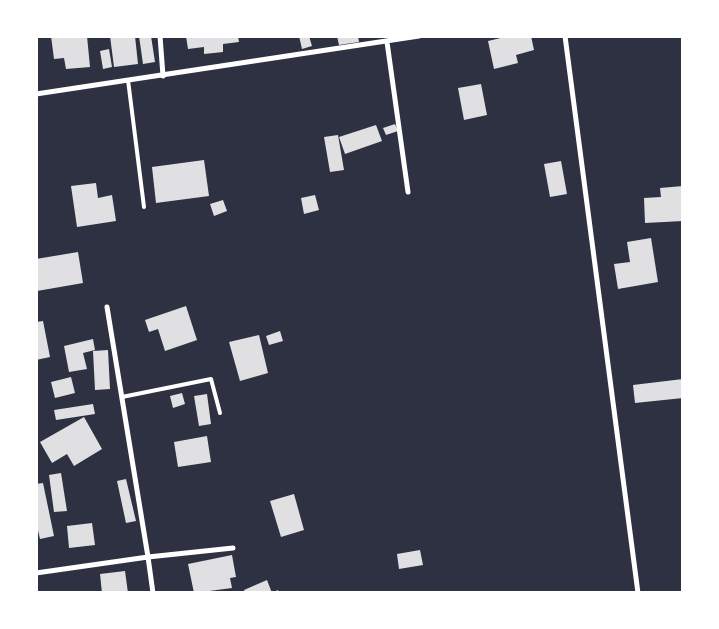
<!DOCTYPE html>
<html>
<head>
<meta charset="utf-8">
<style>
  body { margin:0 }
  #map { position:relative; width:719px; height:629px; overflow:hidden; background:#2d3142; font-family:Rubik,sans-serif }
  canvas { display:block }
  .frame { position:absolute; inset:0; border:38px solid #fff; pointer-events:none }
</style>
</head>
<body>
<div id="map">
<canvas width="719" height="629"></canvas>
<div class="frame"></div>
</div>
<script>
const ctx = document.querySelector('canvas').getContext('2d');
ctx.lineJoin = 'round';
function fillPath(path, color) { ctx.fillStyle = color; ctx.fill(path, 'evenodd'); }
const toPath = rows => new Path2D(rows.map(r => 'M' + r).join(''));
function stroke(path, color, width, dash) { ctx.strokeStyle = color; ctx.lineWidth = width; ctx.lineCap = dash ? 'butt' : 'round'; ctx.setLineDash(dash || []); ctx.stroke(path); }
fillPath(toPath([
  [51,36,87,36,90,67,66,69,64,58,54,59],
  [110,36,135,36,138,64,114,67],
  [139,36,151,36,155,62,143,64],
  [186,36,238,36,239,42,223,44,223,52,204,54,204,47,188,49],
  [299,36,309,36,312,46,302,49],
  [337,36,358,36,359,42,339,45],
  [509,36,531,36,534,50,516,55,518,63,494,69,488,41],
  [109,49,112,67,103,69,100,51],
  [481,84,487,115,464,120,458,88],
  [395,124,398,131,386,135,383,128],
  [376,125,382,141,345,154,339,137],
  [338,135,344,170,330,172,324,137],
  [204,160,209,196,156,203,152,167],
  [561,161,567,194,550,197,544,164],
  [96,183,98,198,112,195,116,221,77,227,71,186],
  [683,186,683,221,645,223,644,198,661,197,660,188],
  [315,195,319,210,304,214,301,198],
  [223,200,227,211,214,216,210,204],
  [651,238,658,282,618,289,614,264,630,262,627,242],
  [78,252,83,283,37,291,36,259],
  [186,306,197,340,165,351,158,329,149,332,145,320],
  [43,321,50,357,36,360,36,322],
  [280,331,283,341,269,345,266,336],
  [259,335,268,373,240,381,229,342],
  [93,339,95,350,83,353,87,369,69,372,64,346],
  [108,350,110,389,95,390,93,351],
  [71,377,75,393,55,398,51,382],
  [683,379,683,398,635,403,633,385],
  [182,393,185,404,173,408,170,396],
  [207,394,211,424,199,426,194,396],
  [93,404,95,414,56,420,54,410],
  [84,417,102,449,74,466,67,454,52,463,40,442],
  [207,436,211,462,178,467,174,442],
  [61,473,67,511,54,512,49,475],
  [126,479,136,521,126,523,117,481],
  [43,483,54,536,40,539,36,522,36,484],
  [294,494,304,530,281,537,270,501],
  [92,523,95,545,69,548,67,526],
  [420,550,423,565,399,569,397,554],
  [232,555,236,577,230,578,232,588,194,593,188,564],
  [125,571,128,593,102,593,100,574],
  [267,580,272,593,278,590,279,593,245,593,244,590]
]), '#e0e0e3');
stroke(toPath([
  [128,80,144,207],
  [122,397,211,379,220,413]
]), '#fff', 4);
stroke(toPath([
  [160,36,163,76],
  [565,36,638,593],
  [387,42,408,192],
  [36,94,419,36],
  [107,307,148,557,233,548],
  [36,573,148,557,153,593]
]), '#fff', 5);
</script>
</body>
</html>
